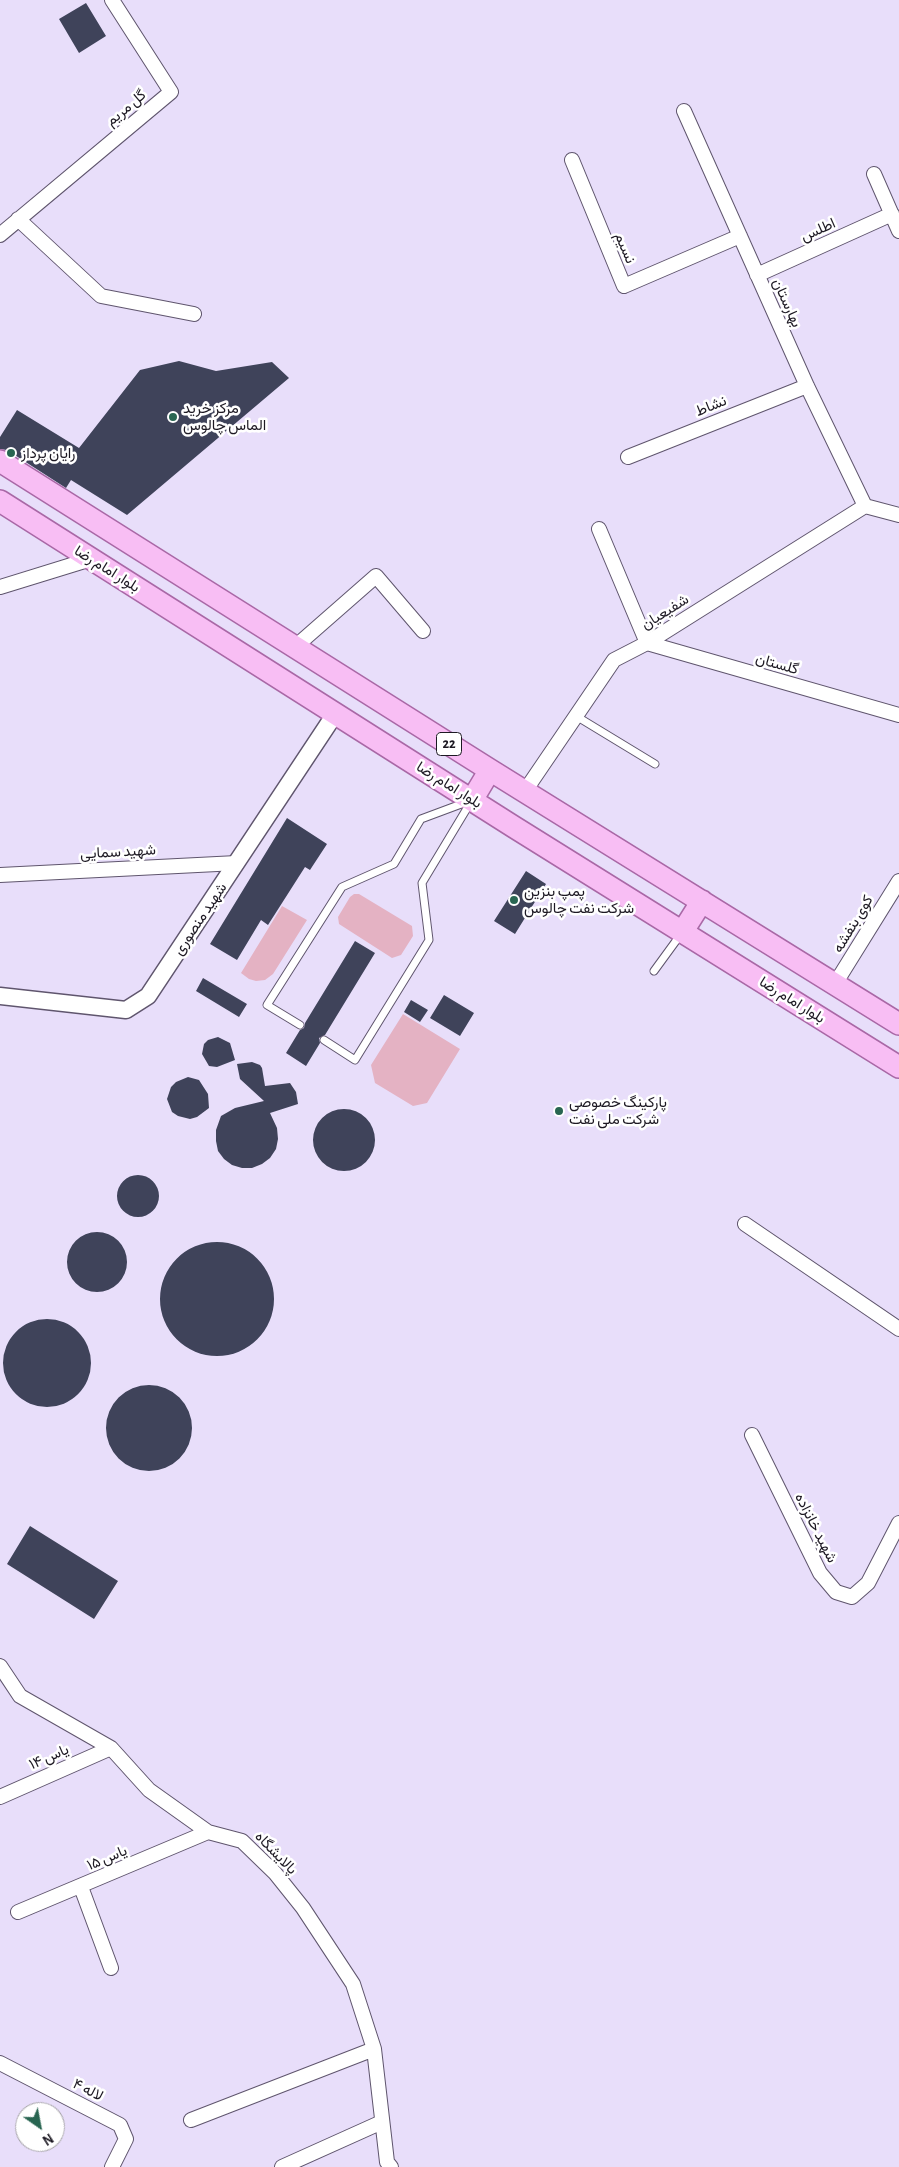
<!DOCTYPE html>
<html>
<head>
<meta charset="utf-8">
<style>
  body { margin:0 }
  #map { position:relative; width:899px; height:2167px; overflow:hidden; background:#e8defa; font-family:"Alegreya Sans",sans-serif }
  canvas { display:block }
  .north { position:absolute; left:15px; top:2102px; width:50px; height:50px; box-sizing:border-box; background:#fff; border:1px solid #a5a3a7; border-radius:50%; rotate:147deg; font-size:14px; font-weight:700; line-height:20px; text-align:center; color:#1d1923 }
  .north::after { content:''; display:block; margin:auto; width:18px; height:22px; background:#286551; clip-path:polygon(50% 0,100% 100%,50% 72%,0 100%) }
</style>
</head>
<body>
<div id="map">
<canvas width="899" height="2167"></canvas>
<div class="north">N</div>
</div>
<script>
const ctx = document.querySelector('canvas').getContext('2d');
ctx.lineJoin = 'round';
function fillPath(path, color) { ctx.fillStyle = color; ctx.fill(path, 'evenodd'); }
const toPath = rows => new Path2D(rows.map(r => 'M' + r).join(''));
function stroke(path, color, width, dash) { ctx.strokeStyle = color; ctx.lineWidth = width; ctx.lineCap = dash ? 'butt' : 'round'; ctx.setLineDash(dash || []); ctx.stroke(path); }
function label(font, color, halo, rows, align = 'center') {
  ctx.font = font + ' "Alegreya Sans",Vazirmatn,sans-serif'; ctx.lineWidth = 5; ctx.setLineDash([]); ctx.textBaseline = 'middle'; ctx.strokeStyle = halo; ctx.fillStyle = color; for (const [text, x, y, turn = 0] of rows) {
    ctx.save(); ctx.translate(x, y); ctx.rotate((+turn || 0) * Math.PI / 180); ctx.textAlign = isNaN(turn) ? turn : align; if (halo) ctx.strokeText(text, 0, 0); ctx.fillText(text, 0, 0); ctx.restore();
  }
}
fillPath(toPath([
  [354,894,359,894,412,926,413,936,401,955,392,958,339,924,338,917,350,897],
  [282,906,307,920,273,974,265,980,256,981,249,979,241,973],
  [403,1014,460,1049,427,1103,413,1106,375,1083,371,1065]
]), '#e4b2c3');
fillPath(toPath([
  [86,3,106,36,79,53,59,19],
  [179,361,216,371,272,362,289,378,127,515,71,480,66,488,7,450,0,449,0,437,17,410,79,448,140,370],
  [287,818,327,844,310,870,305,867,268,925,261,920,237,960,210,944],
  [526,871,546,884,515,934,494,921],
  [355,941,375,953,325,1035,319,1038,320,1043,306,1066,286,1053,300,1030,304,1028,305,1023],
  [203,978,247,1004,239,1017,196,991],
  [444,995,474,1013,460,1036,430,1018],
  [411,1000,428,1010,420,1022,404,1012],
  [218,1037,230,1043,235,1060,217,1067,209,1066,202,1054,204,1044,208,1040],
  [252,1062,260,1065,262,1068,265,1086,290,1083,296,1092,298,1104,270,1113,277,1128,278,1139,276,1149,270,1158,262,1164,252,1168,242,1168,232,1165,224,1159,218,1151,216,1141,216,1130,221,1116,235,1108,264,1101,240,1079,237,1064],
  [188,1077,199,1080,208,1094,209,1108,197,1117,190,1119,178,1116,172,1112,167,1099,171,1087,176,1082],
  '313 1140a31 31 0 1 1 62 0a31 31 0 1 1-62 0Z',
  '117 1196a21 21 0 1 1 42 0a21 21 0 1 1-42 0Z',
  '67 1262a30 30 0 1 1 60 0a30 30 0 1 1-60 0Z',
  '160 1299a57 57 0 1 1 114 0a57 57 0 1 1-114 0Z',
  '3 1363a44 44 0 1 1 88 0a44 44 0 1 1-88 0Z',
  '106 1428a43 43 0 1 1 86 0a43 43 0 1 1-86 0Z',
  [30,1526,118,1581,94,1619,7,1564]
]), '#3f435a');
const service = toPath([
  [576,716,655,764],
  [654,971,681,934],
  [300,1025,267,1005,342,887,394,864,421,819,472,800,422,883,429,940,355,1060,324,1040]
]);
const minor = toPath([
  [684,111,807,386,865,506],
  [572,160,624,286,740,236],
  [874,174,899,231],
  [18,219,101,296,194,314],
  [0,235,171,92,112,0],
  [757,275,892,214],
  [628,457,807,386],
  [865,506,899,515],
  [599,529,647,643,899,715],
  [0,587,91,559],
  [295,647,376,576,423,631],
  [525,791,614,660,647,643,865,506],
  [0,875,237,863],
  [835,984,899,881],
  [745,1224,899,1329],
  [752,1435,820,1573,836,1592,852,1597,868,1583,899,1523],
  [0,1666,20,1696,111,1748,149,1790,208,1832,242,1841,275,1873,303,1908,353,1984,374,2049,387,2162,391,2167],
  [0,1797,111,1748],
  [81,1887,111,1968],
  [18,1912,208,1832],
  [0,2063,120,2125,126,2139,112,2167],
  [191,2120,374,2049],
  [282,2167,382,2122]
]);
const tertiary = toPath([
  [0,996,126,1010,148,996,335,714]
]);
const primary = toPath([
  [0,461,490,770,899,1024],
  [0,501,514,827,899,1067],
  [472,800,490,770],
  [683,931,702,901]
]);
stroke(service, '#5f556d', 9);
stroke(minor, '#5f556d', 16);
stroke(tertiary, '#5f556d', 19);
stroke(primary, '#a968a6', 24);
stroke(service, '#fff', 7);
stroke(minor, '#fff', 14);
stroke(tertiary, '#fff', 16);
stroke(primary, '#f8bef4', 21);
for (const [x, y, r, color] of [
  [173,417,5,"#286551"],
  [11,453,5,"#286551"],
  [514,900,5,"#286551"],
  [559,1111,5,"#286551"]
]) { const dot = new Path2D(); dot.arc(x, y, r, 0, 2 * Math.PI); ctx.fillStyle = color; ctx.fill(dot); stroke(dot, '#fff', 2); }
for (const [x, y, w] of [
  [449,744,25]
]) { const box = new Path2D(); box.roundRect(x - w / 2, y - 11.5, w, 23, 4); ctx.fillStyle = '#fff'; ctx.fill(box); stroke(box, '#1d1923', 1); }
label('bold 14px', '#1d1923', null, [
  ["22",449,744]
]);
label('15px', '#1d1923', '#fff', [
  ["گل مریم",126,108,-40],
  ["اطلس",818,230,-24],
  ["نسیم",625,248,67],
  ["بهارستان",787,303,66],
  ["نشاط",711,406,-22],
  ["بلوار امام رضا",107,569,32],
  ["شفیعیان",665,612,-32],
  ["گلستان",777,664,16],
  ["بلوار امام رضا",449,785,32],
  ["شهید سمایی",118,852,-3],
  ["شهید منصوری",200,919,-56],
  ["کوی بنفشه",853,924,-59],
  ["بلوار امام رضا",792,1000,32],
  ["شهید خانزاده",816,1528,63],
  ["یاس ۱۴",49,1757,-24],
  ["پالایشگاه",276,1853,46],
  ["یاس ۱۵",107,1858,-23],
  ["لاله ۴",88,2090,27]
]);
label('15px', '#1d1923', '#fff', [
  ["مرکز خرید",183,408],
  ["الماس چالوس",183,425],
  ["رایان پرداز",21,453],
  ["پمپ بنزین",524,891],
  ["شرکت نفت چالوس",524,908],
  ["پارکینگ خصوصی",569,1102],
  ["شرکت ملی نفت",569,1119]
], 'left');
</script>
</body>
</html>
